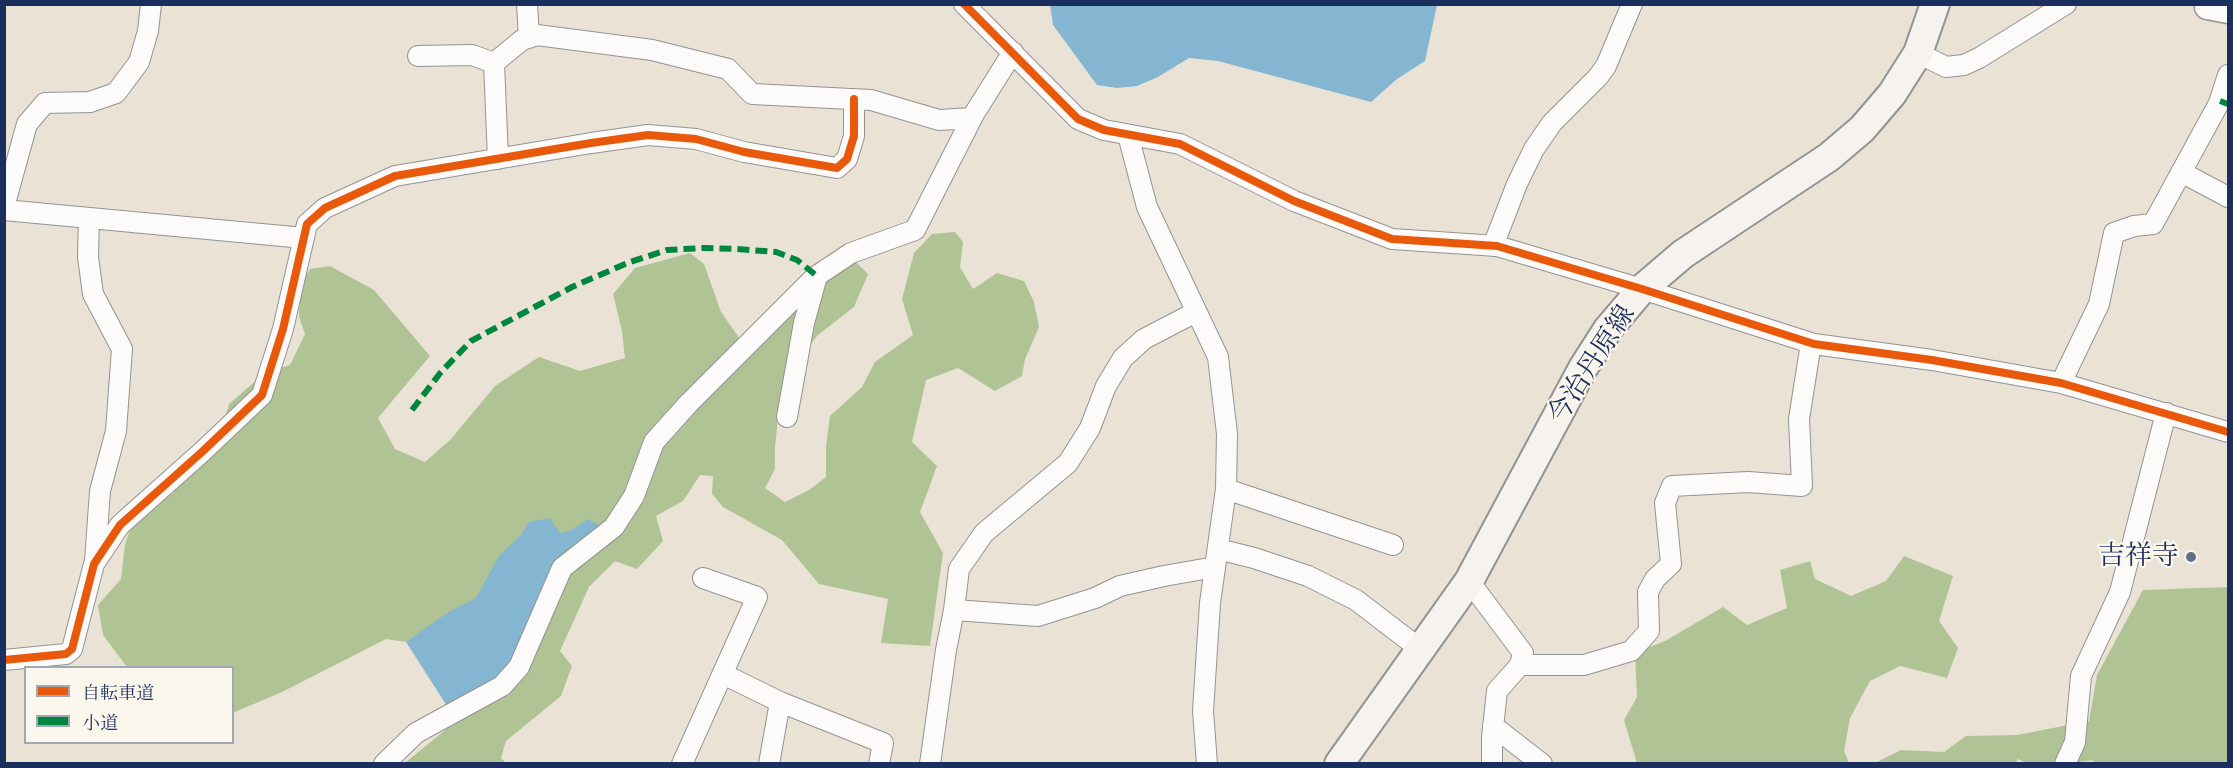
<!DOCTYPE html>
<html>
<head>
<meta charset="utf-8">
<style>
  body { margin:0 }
  #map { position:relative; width:2233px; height:768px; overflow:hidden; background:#eae3d5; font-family:"EB Garamond","Noto Serif JP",serif }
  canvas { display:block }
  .frame { position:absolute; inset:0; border:6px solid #1b2f5e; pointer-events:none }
  .legend { position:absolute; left:24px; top:666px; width:210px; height:78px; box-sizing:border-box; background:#fbf7ec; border:2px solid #a1a7b3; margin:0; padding:8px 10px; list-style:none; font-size:18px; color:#1b2f5e }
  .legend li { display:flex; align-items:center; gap:12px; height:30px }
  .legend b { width:30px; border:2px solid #a1a7b3 }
</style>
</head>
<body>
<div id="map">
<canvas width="2233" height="768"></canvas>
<div class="frame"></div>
<ul class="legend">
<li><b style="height:8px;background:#e8590c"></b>自転車道</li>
<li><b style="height:8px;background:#00873e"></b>小道</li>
</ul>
</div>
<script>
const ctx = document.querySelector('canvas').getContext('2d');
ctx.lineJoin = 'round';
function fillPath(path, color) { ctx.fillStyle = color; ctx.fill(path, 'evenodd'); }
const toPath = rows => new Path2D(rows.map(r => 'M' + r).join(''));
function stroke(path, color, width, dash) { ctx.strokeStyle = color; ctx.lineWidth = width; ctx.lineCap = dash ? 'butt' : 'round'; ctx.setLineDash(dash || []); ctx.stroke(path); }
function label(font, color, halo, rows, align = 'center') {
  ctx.font = font + ' "EB Garamond","Noto Serif JP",serif'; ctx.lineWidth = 4.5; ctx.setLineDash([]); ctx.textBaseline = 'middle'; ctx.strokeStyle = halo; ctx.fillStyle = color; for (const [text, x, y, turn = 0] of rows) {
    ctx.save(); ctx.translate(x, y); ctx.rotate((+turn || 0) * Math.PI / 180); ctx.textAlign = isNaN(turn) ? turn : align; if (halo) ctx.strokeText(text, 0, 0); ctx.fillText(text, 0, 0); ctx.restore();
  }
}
fillPath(toPath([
  [955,232,963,242,960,267,973,289,997,273,1024,281,1034,302,1039,327,1025,359,1022,376,995,391,958,368,926,380,912,442,937,466,920,512,943,553,930,646,881,643,888,599,819,584,782,540,723,507,712,494,713,476,700,475,683,501,656,516,663,541,637,569,615,561,589,587,560,651,572,666,561,696,506,741,501,758,506,763,405,763,450,726,463,690,481,604,419,644,386,639,282,692,235,712,233,711,232,668,127,667,103,635,98,605,121,579,125,544,136,513,153,497,172,494,198,465,219,439,229,404,266,372,290,365,305,334,299,317,300,285,310,269,330,266,374,290,430,356,378,418,395,449,425,462,451,439,495,386,539,357,580,371,625,358,622,331,613,294,635,268,690,253,704,264,721,312,750,353,788,313,853,259,868,274,854,307,818,335,792,366,778,418,775,447,775,469,765,488,785,502,809,490,826,477,826,446,830,416,862,387,875,362,913,335,902,299,914,253,932,234],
  [1904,556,1953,576,1939,621,1958,648,1947,678,1900,666,1870,681,1850,718,1844,751,1849,763,1637,763,1624,720,1637,697,1635,653,1665,641,1723,607,1747,625,1787,608,1780,570,1810,561,1815,579,1851,596,1886,581],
  [2228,587,2228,763,2094,764,2093,760,2072,763,2028,764,2018,759,2015,764,1870,764,1875,763,1901,750,1944,752,1966,736,2017,735,2089,721,2097,675,2143,590]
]), '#afc395');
fillPath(toPath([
  [1050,5,1437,4,1437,5,1425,61,1397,79,1371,102,1218,61,1189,58,1158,77,1137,86,1117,88,1097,85,1053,25],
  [550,518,560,533,570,531,588,519,604,528,557,561,513,657,494,680,447,706,406,642,447,613,476,598,499,556,522,534,529,522]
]), '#84b6d2');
const minor = toPath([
  [527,4,529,38],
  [964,4,1078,119,1104,130,1180,144,1294,201,1392,239,1497,246,1642,289,1814,344,1932,360,2061,383,2228,432],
  [1918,53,1946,67,1964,65,1979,58,2066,4],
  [418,56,472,55,494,63],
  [1128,135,1147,207,1218,357,1227,434,1226,489,1210,603,1203,711,1207,764],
  [498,159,494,63,522,40,537,35,652,50,728,69,752,94,871,100,939,120,972,118],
  [2181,172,2228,197],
  [4,207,27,124,45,103,90,102,116,93,139,62,148,31,151,4],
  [4,210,304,238],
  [89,218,88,257,93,294,122,349,116,431,100,491,95,561],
  [1493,246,1517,184,1534,149,1552,123,1598,77,1606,66,1632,4],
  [1196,312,1144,339,1123,358,1106,386,1090,428,1068,463,984,533,959,569,954,610,1038,616,1095,598,1120,586,1164,576,1215,567],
  [2061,383,2099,304,2114,233,2134,226,2153,224,2219,103,2228,75],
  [787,417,804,323,817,276],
  [1226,489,1393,545],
  [1218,549,1254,558,1308,576,1356,600,1420,649],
  [1469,581,1523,653,1520,665,1497,691,1492,737,1492,764],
  [4,660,66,654,72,649,94,564,120,525,203,451,262,395,283,329,307,224,325,208,395,176,591,143,648,135,696,139,744,152,837,168,847,159,854,136,854,99],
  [1520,665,1584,665,1631,651,1649,631,1648,592,1655,579,1671,564,1665,503,1672,486,1748,482,1802,486,1799,419,1811,343],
  [723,674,780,702,883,743,879,764],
  [1493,726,1542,764],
  [384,764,416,733,502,686,519,667,562,568,614,527,634,496,654,442,688,404,815,277,851,253,915,230,974,114,1013,52],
  [682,764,757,597,703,578],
  [769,764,780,702],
  [930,764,946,650,954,610],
  [2065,764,2075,742,2081,676,2120,592,2166,413]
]);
const tertiary = toPath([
  [2207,7,2228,11]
]);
const secondary = toPath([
  [1339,764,1469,581,1583,368,1608,329,1642,289,1683,254,1829,157,1862,129,1892,94,1918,53,1935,4]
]);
stroke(minor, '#939393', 22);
stroke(tertiary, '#939393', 27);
stroke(secondary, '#939393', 32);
stroke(minor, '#fcfbf9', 20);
stroke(tertiary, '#fcfbf9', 24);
stroke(secondary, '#f6f2ee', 28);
stroke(toPath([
  [2220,101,2228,104],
  [412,410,441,372,471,341,572,287,630,262,667,250,703,248,736,249,776,252,797,260,817,276]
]), '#00873e', 6, [12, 6]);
stroke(toPath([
  [964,4,1078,119,1104,130,1180,144,1294,201,1392,239,1497,246,1642,289,1814,344,1932,360,2061,383,2228,432],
  [4,660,66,654,72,649,94,564,120,525,203,451,262,395,283,329,307,224,325,208,395,176,591,143,648,135,696,139,744,152,837,168,847,159,854,136,854,99]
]), '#e8590c', 8);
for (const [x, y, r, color] of [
  [2191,557,6,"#636e88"]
]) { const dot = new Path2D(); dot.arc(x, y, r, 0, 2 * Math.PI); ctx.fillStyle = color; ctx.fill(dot); stroke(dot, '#fbf7ec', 2); }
label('27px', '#1b2f5e', '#fbf7ec', [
  ["今治丹原線",1592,365,-57]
]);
label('27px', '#1b2f5e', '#fbf7ec', [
  ["吉祥寺",2179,557]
], 'right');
</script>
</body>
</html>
